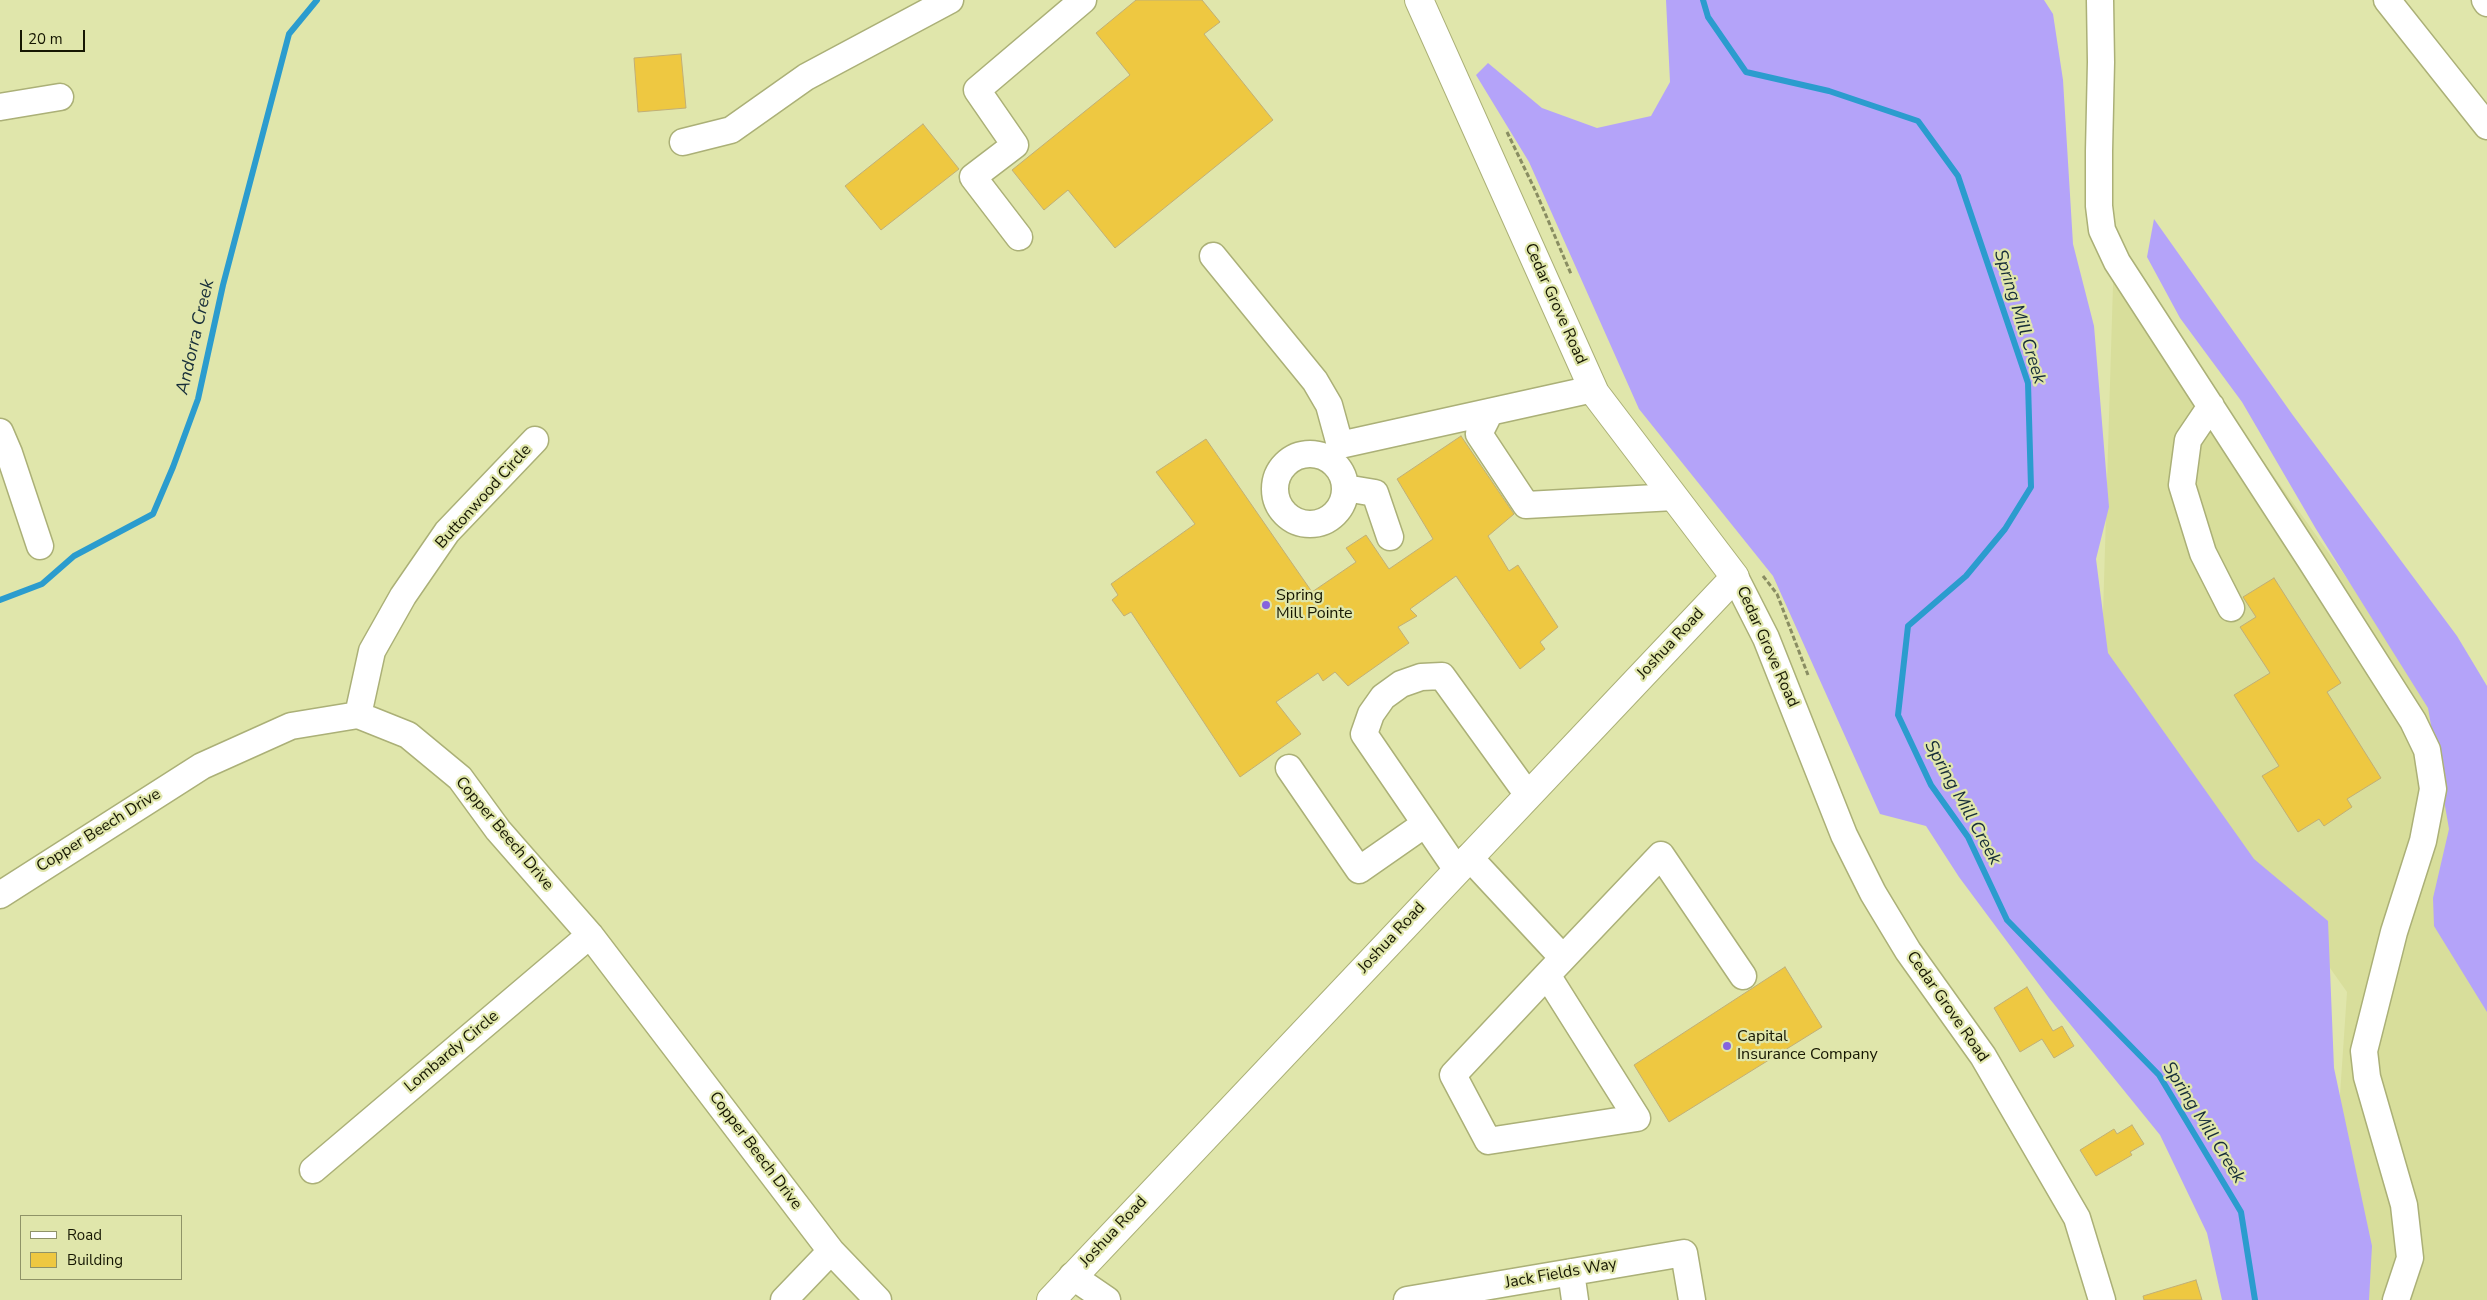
<!DOCTYPE html>
<html>
<head>
<meta charset="utf-8">
<style>
  body { margin:0 }
  #map { position:relative; width:2487px; height:1300px; overflow:hidden; background:#e0e6ab; font-family:"Nunito Sans",sans-serif }
  canvas { display:block }
  .legend { position:absolute; left:20px; top:1215px; width:162px; height:65px; box-sizing:border-box; background:#e0e6ab; border:1px solid #8f9367; margin:0; padding:6px 9px; list-style:none; font-size:15px; color:#161702 }
  .legend li { display:flex; align-items:center; gap:10px; height:25px }
  .legend b { width:25px; border:1px solid #8f9367 }
  .scale { position:absolute; left:20px; top:30px; width:65px; height:22px; box-sizing:border-box; border:2px solid #161702; border-top:0; padding-left:6px; font-size:15px; line-height:18px; white-space:nowrap; color:#161702; -webkit-text-stroke:4px #e0e6ab; paint-order:stroke }
</style>
</head>
<body>
<div id="map">
<canvas width="2487" height="1300"></canvas>
<ul class="legend">
<li><b style="height:6px;background:#fff"></b>Road</li>
<li><b style="height:14px;background:#eec841"></b>Building</li>
</ul>
<div class="scale">20 m</div>
</div>
<script>
const ctx = document.querySelector('canvas').getContext('2d');
ctx.lineJoin = 'round';
function fillPath(path, color) { ctx.fillStyle = color; ctx.fill(path, 'evenodd'); }
const toPath = rows => new Path2D(rows.map(r => 'M' + r).join(''));
function stroke(path, color, width, dash) { ctx.strokeStyle = color; ctx.lineWidth = width; ctx.lineCap = dash ? 'butt' : 'round'; ctx.setLineDash(dash || []); ctx.stroke(path); }
function label(font, color, halo, rows, align = 'center') {
  ctx.font = font + ' "Nunito Sans",sans-serif'; ctx.lineWidth = 4.5; ctx.setLineDash([]); ctx.textBaseline = 'middle'; ctx.strokeStyle = halo; ctx.fillStyle = color; for (const [text, x, y, turn = 0] of rows) {
    ctx.save(); ctx.translate(x, y); ctx.rotate((+turn || 0) * Math.PI / 180); ctx.textAlign = isNaN(turn) ? turn : align; if (halo) ctx.strokeText(text, 0, 0); ctx.fillText(text, 0, 0); ctx.restore();
  }
}
fillPath(toPath([
  [2114,252,2460,737,2487,784,2487,1300,2326,1300,2347,992,2102,647]
]), '#d8de9b');
fillPath(toPath([
  [1666,0,2044,0,2053,14,2063,80,2073,244,2094,326,2109,507,2096,559,2108,653,2254,859,2328,921,2334,1068,2372,1246,2369,1300,2222,1300,2207,1233,2160,1135,2049,998,1959,877,1926,826,1880,814,1773,576,1639,409,1529,162,1476,75,1488,63,1542,108,1597,128,1651,116,1670,82],
  [2154,219,2292,414,2457,636,2487,686,2487,1012,2434,926,2433,898,2449,829,2428,708,2316,529,2242,402,2180,318,2147,257]
]), '#b4a3f9');
stroke(toPath([
  [1703,0,1708,17,1746,72,1829,91,1918,121,1958,176,2028,383,2031,487,2005,529,1966,576,1908,626,1898,715,1931,785,1968,837,2007,920,2159,1075,2241,1212,2255,1300],
  [0,600,42,584,74,556,153,514,173,467,198,399,223,285,289,34,317,0]
]), '#2b9cce', 6);
const building = toPath([
  [1136,0,1202,0,1220,22,1204,34,1273,120,1115,248,1068,190,1044,210,1012,170,1130,75,1096,33,1136,0],
  [681,54,686,108,638,112,634,58,681,54],
  [923,124,959,169,881,230,845,186,923,124],
  [1461,436,1514,514,1488,536,1509,571,1518,565,1558,627,1540,642,1545,649,1520,669,1456,576,1410,609,1417,616,1398,627,1409,643,1348,686,1335,672,1323,681,1318,673,1276,702,1301,734,1240,777,1131,612,1124,616,1112,600,1118,595,1111,584,1195,524,1156,472,1206,439,1312,592,1356,562,1346,548,1366,535,1389,569,1433,539,1397,479,1461,436],
  [2274,578,2341,683,2327,692,2381,778,2347,799,2352,807,2324,826,2319,819,2298,832,2262,776,2279,766,2234,695,2270,673,2240,627,2256,617,2243,597,2274,578],
  [1785,967,1822,1027,1669,1122,1634,1065,1785,967],
  [2027,987,2053,1031,2062,1026,2074,1046,2054,1058,2042,1039,2020,1052,1994,1008,2027,987],
  [2132,1125,2144,1144,2130,1152,2132,1155,2096,1176,2080,1150,2114,1129,2117,1134,2132,1125],
  [2196,1280,2202,1300,2144,1300,2143,1296,2196,1280]
]);
fillPath(building, '#eec841');
stroke(building, '#c0af77', 1);
const minor = toPath([
  [2100,0,2101,62,2099,151,2099,206,2102,230,2117,262,2311,561,2413,721,2427,750,2433,789,2423,841,2394,932,2364,1051,2367,1077,2404,1205,2410,1258,2396,1300],
  [2387,0,2487,126],
  [2485,0,2487,3],
  [0,107,60,97],
  [683,142,731,130,806,77,950,0],
  [1019,237,973,177,1015,145,977,90,1083,0],
  [1213,256,1315,381,1329,405,1340,445,1593,389],
  [2211,406,2188,440,2182,485,2203,553,2231,608],
  [1490,412,1479,434,1526,505,1674,497],
  [0,432,9,453,40,546],
  '1275 489a35 35 0 1 1 70 0a35 35 0 1 1-70 0Z',
  [1345,488,1375,493,1390,537],
  [1735,577,1766,638,1844,835,1873,893,1908,951,1983,1056,2077,1218,2102,1300],
  [358,715,372,651,403,596,447,532,535,440],
  [1289,768,1359,870,1425,824],
  [1469,857,1563,958],
  [1457,870,1364,734,1371,714,1383,697,1401,684,1421,677,1442,676,1528,795],
  [0,895,202,766,291,726,358,715,408,735,460,778,498,830,590,935,831,1251,878,1300],
  [1547,975,1637,1118,1488,1141,1453,1075,1547,975,1661,855,1743,976],
  [313,1170,590,935],
  [1571,1272,1575,1300],
  [1072,1276,1107,1300],
  [784,1300,831,1251],
  [1407,1300,1684,1253,1692,1300]
]);
const major = toPath([
  [1051,1300,1735,577,1595,393,1419,0]
]);
stroke(minor, '#abb077', 29);
stroke(major, '#abb077', 30);
stroke(toPath([
  [1507,132,1536,192,1571,274],
  [1763,576,1777,594,1808,675]
]), '#898d62', 3, [5, 2.5]);
stroke(minor, '#fff', 26);
stroke(major, '#fff', 28);
for (const [x, y, r, color] of [
  [1266,605,5,"#8564df"],
  [1727,1046,5,"#8564df"]
]) { const dot = new Path2D(); dot.arc(x, y, r, 0, 2 * Math.PI); ctx.fillStyle = color; ctx.fill(dot); stroke(dot, '#e0e6ab', 2); }
label('16px', '#161702', '#e0e6ab', [
  ["Cedar Grove Road",1555,304,66],
  ["Buttonwood Circle",484,497,-48],
  ["Joshua Road",1671,644,-47],
  ["Cedar Grove Road",1767,647,66],
  ["Copper Beech Drive",99,831,-32],
  ["Copper Beech Drive",504,834,50],
  ["Joshua Road",1392,938,-47],
  ["Cedar Grove Road",1947,1007,55],
  ["Lombardy Circle",452,1052,-40],
  ["Copper Beech Drive",755,1151,53],
  ["Joshua Road",1114,1232,-47],
  ["Jack Fields Way",1561,1274,-10]
]);
label('16px', '#161702', '#e0e6ab', [
  ["Spring",1276,596],
  ["Mill Pointe",1276,614],
  ["Capital",1737,1037],
  ["Insurance Company",1737,1055]
], 'left');
label('italic 18px', '#162d39', '#e0e6ab', [
  ["Spring Mill Creek",2019,317,73],
  ["Andorra Creek",196,337,-77],
  ["Spring Mill Creek",1962,803,61],
  ["Spring Mill Creek",2203,1123,58]
]);
</script>
</body>
</html>
